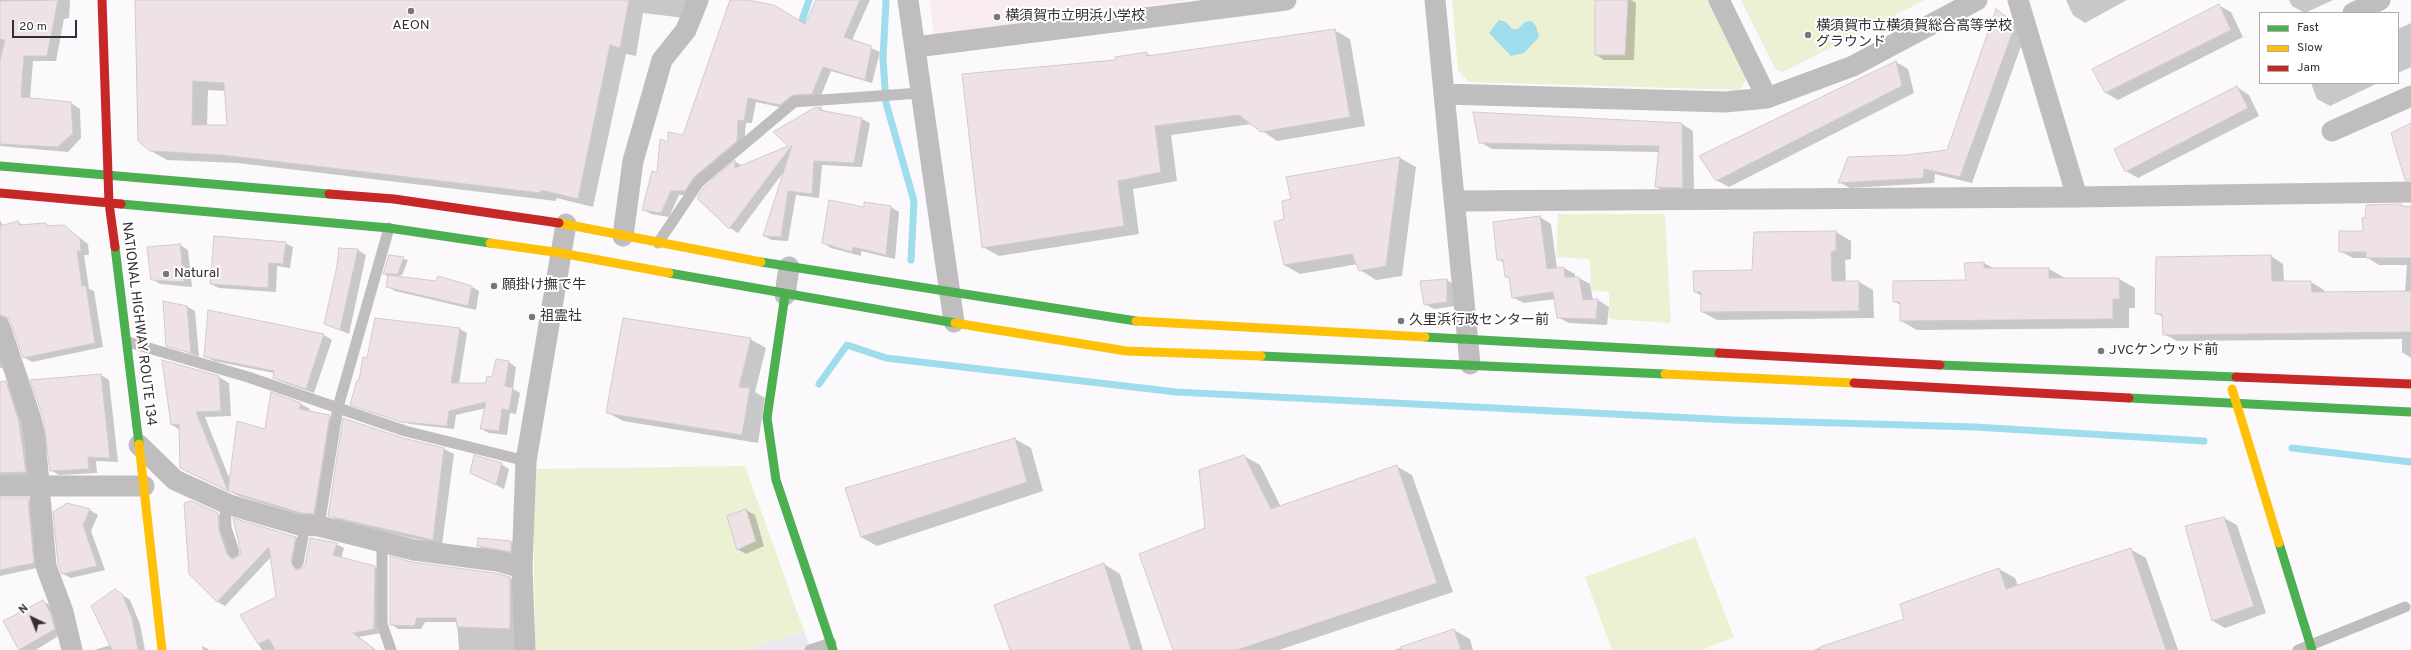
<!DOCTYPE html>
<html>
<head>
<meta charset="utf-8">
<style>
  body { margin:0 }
  #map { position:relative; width:2411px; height:650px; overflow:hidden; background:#fbf9fc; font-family:Overpass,sans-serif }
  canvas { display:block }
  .legend { position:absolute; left:2259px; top:12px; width:140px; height:72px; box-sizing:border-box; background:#fff; border:1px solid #aeabaf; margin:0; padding:5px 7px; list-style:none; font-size:12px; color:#342e37 }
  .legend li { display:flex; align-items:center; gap:8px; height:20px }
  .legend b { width:20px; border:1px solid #aeabaf }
  .north { position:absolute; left:12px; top:598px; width:40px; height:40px; -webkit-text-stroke:3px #fff; paint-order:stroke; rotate:317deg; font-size:11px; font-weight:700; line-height:16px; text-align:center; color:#342e37 }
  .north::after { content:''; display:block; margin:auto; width:14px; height:18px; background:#342e37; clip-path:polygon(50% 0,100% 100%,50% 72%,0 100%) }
  .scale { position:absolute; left:12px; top:20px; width:65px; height:18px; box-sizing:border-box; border:2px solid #342e37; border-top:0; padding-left:5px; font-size:12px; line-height:14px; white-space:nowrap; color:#342e37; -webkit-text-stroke:3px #fff; paint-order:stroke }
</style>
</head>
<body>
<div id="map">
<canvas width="2411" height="650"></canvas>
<ul class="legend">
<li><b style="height:5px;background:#4caf50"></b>Fast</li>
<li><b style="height:5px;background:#ffc107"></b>Slow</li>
<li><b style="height:5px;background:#c62828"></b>Jam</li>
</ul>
<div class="north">N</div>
<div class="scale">20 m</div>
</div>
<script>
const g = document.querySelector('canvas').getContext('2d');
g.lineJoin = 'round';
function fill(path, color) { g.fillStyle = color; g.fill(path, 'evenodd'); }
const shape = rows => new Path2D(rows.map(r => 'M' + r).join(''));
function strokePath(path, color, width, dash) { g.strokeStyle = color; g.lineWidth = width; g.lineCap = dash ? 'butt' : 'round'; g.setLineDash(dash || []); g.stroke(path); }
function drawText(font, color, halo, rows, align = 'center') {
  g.font = font + ' Overpass,"Noto Sans JP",sans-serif'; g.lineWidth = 4; g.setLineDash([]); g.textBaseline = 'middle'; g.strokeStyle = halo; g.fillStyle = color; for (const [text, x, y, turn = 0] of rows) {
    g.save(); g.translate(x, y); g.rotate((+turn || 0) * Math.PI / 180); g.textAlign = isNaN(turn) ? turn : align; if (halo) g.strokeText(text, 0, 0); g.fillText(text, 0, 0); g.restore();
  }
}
fill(shape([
  [804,631,811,650,743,650]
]), '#ece8ef');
fill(shape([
  [930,0,1190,0,934,35]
]), '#f9ecf0');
fill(shape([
  [1452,0,1710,0,1748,77,1740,90,1469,82,1458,70],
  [1741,0,1925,0,1783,72,1776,70],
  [1558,214,1665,214,1671,323,1609,319,1609,292,1591,290,1590,259,1556,257],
  [745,466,804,631,743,650,535,650,533,469],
  [1695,537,1734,637,1702,650,1612,650,1585,577]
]), '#edf1d4');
fill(shape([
  [1499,20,1506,22,1512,29,1518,29,1525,22,1531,21,1536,26,1539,37,1524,53,1511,56,1489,33]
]), '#9fdcec');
fill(shape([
  [0,0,70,0,69,18,64,19,56,61,33,61,30,99,71,103,80,109,81,138,68,152,0,146],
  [136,0,697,0,693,19,643,13,636,56,626,54,593,207,557,198,556,201,238,163,167,160,151,151],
  [208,90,226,91,228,126,207,126],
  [731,0,743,0,806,25,817,0,870,0,852,40,880,52,872,83,831,71,820,98,788,109,756,102,752,123,746,123,744,145,693,195,679,195,669,217,651,214,644,210,669,144,684,136],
  [1596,0,1631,0,1636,3,1634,60,1604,60,1596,55],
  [2066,0,2127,0,2085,23,2073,15],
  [2289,0,2333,0,2305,13,2292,6],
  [2218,5,2231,12,2243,37,2118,100,2106,93],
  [1997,10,2023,29,2025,35,1972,183,1935,174,1934,183,1850,188,1839,182,1906,156,1948,151],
  [2411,23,2411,67,2398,73,2398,29],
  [1334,30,1350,39,1365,126,1277,141,1252,124,1171,135,1177,181,1133,189,1139,234,999,256,983,247,1116,61,1146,53,1152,56],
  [1896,62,1908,69,1914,93,1729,187,1716,180],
  [2311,83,2378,83,2330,106,2317,99],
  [2237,87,2249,95,2259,116,2138,178,2126,171],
  [820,108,827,112,862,119,870,123,862,167,822,165,819,198,796,195,788,241,772,240,764,236,785,170,738,233,730,228,698,198,705,187,736,162,743,166,790,147,814,109],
  [1682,124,1693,131,1694,194,1668,193,1656,187,1660,152,1492,149,1480,142],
  [1400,158,1416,167,1402,276,1376,280,1360,270,1358,264,1300,274,1284,265,1285,219,1293,200,1287,178],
  [2401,205,2411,208,2411,358,2402,352,2402,339,2177,341,2164,334,2163,317,2156,313,2271,256,2283,264,2284,282,2311,282,2324,290,2324,293,2405,292,2407,265,2379,265,2368,258,2353,258,2340,251],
  [891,207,899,212,895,259,861,251,861,256,831,248,823,243,864,208],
  [1540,217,1551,224,1557,268,1564,268,1575,274,1575,278,1579,278,1590,284,1593,300,1598,300,1609,307,1607,325,1569,323,1557,317,1555,299,1524,303,1512,297,1510,279,1506,276,1504,263,1498,259,1495,223],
  [0,220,3,226,18,222,24,226,46,224,51,227,64,226,88,244,89,255,84,255,89,289,94,291,103,347,32,362,24,357,12,322,9,319,0,323],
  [1836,232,1851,241,1851,259,1845,260,1846,282,1859,282,1873,290,1874,318,1717,320,1702,312,1702,296,1695,292,1753,271],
  [285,243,293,247,290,268,277,266,276,292,219,288,211,284],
  [180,245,188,250,192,287,160,284,152,279],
  [340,249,358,250,366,255,349,334,325,324,338,266],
  [389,256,408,260,402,275,394,277,472,287,479,291,476,310,395,291,387,286,389,277,384,274],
  [1984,263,1995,269,2049,269,2065,278,2119,279,2135,288,2135,308,2129,308,2129,328,1917,330,1901,321,1901,306,1894,301,1967,281,1965,264],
  [1447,280,1455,285,1455,306,1434,309,1425,304,1422,282],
  [186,306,195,311,199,357,167,345],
  [209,311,324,335,332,340,314,393,282,382,274,378,274,373,214,361,205,356],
  [376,320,460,329,467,333,459,384,486,384,508,362,516,367,513,389,520,393,516,414,510,413,507,435,489,433,481,429,486,408,456,415,454,429,410,424,351,404,368,360],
  [750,339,766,348,755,392,765,398,758,443,623,421,607,412],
  [0,344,7,367,0,368],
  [101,375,109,380,118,462,96,461,97,473,59,475,51,470,44,416,32,380],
  [219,377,229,383,231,416,205,417,230,480,266,431,301,404,310,409,309,412,329,416,339,421,323,519,311,518,239,496,191,473,180,430,172,425],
  [5,382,13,387,33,476,0,478,0,383],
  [403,439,444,449,454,454,442,545,338,521,329,515],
  [1015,439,1031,448,1043,491,877,546,861,537],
  [1244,456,1260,465,1281,507,1396,466,1412,475,1453,592,1279,650,1174,650],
  [501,464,509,469,504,489,480,477],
  [0,498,27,499,35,504,41,567,0,576],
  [67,504,90,510,98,515,91,531,105,570,71,578,63,574],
  [746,510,755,515,764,546,746,554,737,549,728,517],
  [218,514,226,518,227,535,235,560,242,553,295,537,303,542,298,567,301,571,336,544,344,548,341,559,375,567,382,572,381,633,359,637,376,650,262,650,241,616,278,597,271,557,225,606,218,602,190,573],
  [2224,518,2237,525,2266,613,2225,628,2213,621,2186,527],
  [511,542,519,546,519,556,486,551,478,546],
  [2130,549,2146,558,2178,650,1813,650,1906,619,1999,569,2015,578,2018,586],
  [412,563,510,578,518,583,518,650,459,650,457,622,425,622,421,629,398,629,391,624],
  [1104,564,1120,574,1143,650,1011,650],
  [115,590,130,600,140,624,145,650,94,650,111,645],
  [43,601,51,606,63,633,36,650,21,650,4,621],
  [1454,630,1470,639,1473,650,1394,650],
  [202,646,208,649,209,650,203,650]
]), '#0003');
strokePath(shape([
  [886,0,883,59,886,103,914,201,911,260],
  [799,29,809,0],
  [819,384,847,345,886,358,1176,392,1732,420,1975,427,2204,441],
  [2292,448,2411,462]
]), '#9fdcec', 7);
const building = shape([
  [58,0,47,56,24,56,21,97,71,102,73,133,58,147,0,144,0,60,5,40,0,39,0,1,58,0],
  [135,0,629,0,620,48,610,45,578,199,541,190,541,193,222,155,150,151,138,141,135,0],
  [193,81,224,83,227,125,192,125,193,81],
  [730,0,748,0,774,5,805,24,816,0,860,0,844,37,872,46,865,80,823,67,812,94,793,95,780,105,748,98,744,121,738,120,737,141,694,177,685,191,671,191,661,213,642,210,652,171,657,173,660,139,668,142,668,132,683,135,730,0],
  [1595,0,1628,0,1625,55,1595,55,1595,0],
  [2219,4,2231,30,2105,93,2092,69,2219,4],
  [1996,9,2012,21,2014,28,1960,177,1924,169,1923,178,1838,183,1848,157,1906,155,1947,150,1996,9],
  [1335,29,1350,117,1261,132,1239,115,1155,126,1161,172,1118,181,1124,226,982,248,962,74,1115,60,1115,57,1147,52,1147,56,1335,29],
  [1896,61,1902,86,1716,181,1699,156,1896,61],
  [2237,86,2248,108,2125,172,2114,149,2237,86],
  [821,107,819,110,862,118,854,163,814,161,812,194,788,191,781,237,763,236,792,145,729,229,697,198,704,187,735,160,735,168,788,146,773,132,814,108,821,107],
  [1473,112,1682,123,1683,188,1655,187,1659,146,1479,143,1473,112],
  [2411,123,2411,180,2405,180,2391,133,2411,123],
  [1400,157,1386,266,1359,271,1352,254,1284,265,1274,222,1284,219,1282,201,1291,199,1286,177,1400,157],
  [829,200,864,207,864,202,891,206,886,255,853,247,852,252,822,243,829,200],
  [2401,204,2401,206,2411,207,2411,258,2366,258,2366,252,2339,252,2339,231,2363,231,2362,218,2365,218,2366,205,2401,204],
  [1540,216,1547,269,1564,267,1565,277,1579,277,1583,300,1598,299,1596,319,1557,318,1553,292,1512,298,1509,277,1505,277,1503,260,1497,260,1493,222,1540,216],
  [18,221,19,225,46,223,46,226,64,225,80,239,81,251,77,251,82,286,86,286,95,343,23,358,11,323,8,318,0,315,0,226,18,221],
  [1836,231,1836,251,1831,252,1832,281,1859,281,1859,311,1701,312,1701,292,1694,292,1693,271,1752,270,1754,232,1836,231],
  [214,236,286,242,283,264,269,263,268,288,210,284,214,236],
  [180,244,184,282,151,280,147,247,180,244],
  [339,248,358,249,340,330,324,324,337,266,339,248],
  [389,255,404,257,398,274,383,274,389,255],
  [2271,255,2272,281,2311,281,2312,292,2411,291,2411,332,2163,335,2162,314,2155,314,2156,257,2271,255],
  [1984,262,1984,268,2049,268,2049,278,2119,278,2120,299,2113,299,2113,319,1900,321,1900,302,1893,302,1893,281,1966,280,1964,263,1984,262],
  [388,275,436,281,438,276,472,286,468,306,386,287,388,275],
  [1447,279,1447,302,1424,305,1420,281,1447,279],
  [163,301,187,306,191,353,166,346,163,301],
  [208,310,324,334,306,389,273,378,274,371,204,357,208,310],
  [375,318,460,328,451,383,486,383,487,376,492,377,496,359,509,361,505,386,513,388,509,410,502,409,499,431,480,429,486,402,449,411,447,426,401,422,350,405,357,380,359,380,363,357,367,358,375,318],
  [623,318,751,338,739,387,750,388,742,435,606,413,623,318],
  [162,360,219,376,221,411,196,412,228,491,180,468,179,424,171,425,162,360],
  [101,374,110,458,88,457,89,469,50,471,43,417,30,380,101,374],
  [6,381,19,422,26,472,0,473,0,382,6,381],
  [271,392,301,403,299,409,330,415,314,514,301,513,228,491,237,421,265,429,271,392],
  [343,418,403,438,444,448,433,540,328,516,343,418],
  [1015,438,1027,482,861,537,845,488,1015,438],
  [474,455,502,463,496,485,470,473,474,455],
  [1244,455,1271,509,1397,465,1437,583,1237,650,1173,650,1139,554,1205,528,1199,470,1244,455],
  [0,498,28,498,34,563,0,570,0,498],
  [192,501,218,513,219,530,227,554,232,559,237,558,241,553,233,518,296,537,291,562,296,570,301,569,305,565,310,538,337,543,333,555,375,566,374,629,353,633,375,650,275,650,269,639,258,644,240,615,276,597,269,547,217,602,189,574,184,503,192,501],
  [67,503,90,509,83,525,97,566,62,574,58,563,53,512,67,503],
  [746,509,756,541,737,550,727,516,746,509],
  [2224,517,2254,606,2212,621,2185,526,2224,517],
  [478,538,511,541,511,552,477,546,478,538],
  [2131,548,2166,650,1820,650,1820,647,1904,619,1900,604,1999,568,2006,589,2131,548],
  [390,556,412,562,495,573,510,577,510,629,457,627,456,618,417,618,414,626,390,625,390,556],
  [1104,563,1131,650,1010,650,994,605,1104,563],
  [115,589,122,594,132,618,138,650,112,650,91,606,115,589],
  [43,600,50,612,55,629,19,650,3,621,43,600],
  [1454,629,1461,650,1401,650,1400,647,1454,629]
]);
fill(building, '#eee2e7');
strokePath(building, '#d1cbce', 1);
strokePath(shape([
  [658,243,699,182,794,102,920,93],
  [128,342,248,377,405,431,526,461],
  [225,503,226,528,234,552],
  [319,526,338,407,389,228],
  [382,541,382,624,391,650],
  [298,563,305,525],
  [810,650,831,643],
  [2298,650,2405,607]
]), '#c0bdbe', 11);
strokePath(shape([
  [908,0,954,322],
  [1435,0,1470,364],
  [1719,0,1767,98],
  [2018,0,2077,197],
  [2353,13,2380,0],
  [916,47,1286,0],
  [1444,94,1725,102,1767,98,1853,66,1977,0],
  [2332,131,2411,96],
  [1454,201,2077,197,2411,192],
  [623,236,633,161,662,60,686,30,698,0],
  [785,295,789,267],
  [0,327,31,419,35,438,46,566,63,612,72,650],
  [139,445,175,480,230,505,299,525,319,526,414,550,497,561,522,568],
  [0,486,144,486],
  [525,650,522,568,526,461,566,224]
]), '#c0bdbe', 21);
strokePath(shape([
  [0,166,329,194],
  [121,204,389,228,490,243],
  [115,247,139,444],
  [761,262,1136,321],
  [669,273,955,323],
  [785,295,767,418,776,480,833,650],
  [1425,337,1719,353],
  [1261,356,1665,374],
  [1940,365,2236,377],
  [2129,398,2411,412],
  [2279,543,2312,650]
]), '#4caf50', 9);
strokePath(shape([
  [559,223,761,262],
  [490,243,561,253,669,273],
  [1136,321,1425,337],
  [955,323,1126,351,1261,356],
  [1665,374,1854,383],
  [2232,389,2279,543],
  [139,444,162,650]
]), '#ffc107', 9);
strokePath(shape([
  [102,0,109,203,115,247],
  [0,193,121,204],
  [329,194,394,199,559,223],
  [1719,353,1940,365],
  [2236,377,2411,384],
  [1854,383,2129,398]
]), '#c62828', 9);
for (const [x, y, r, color] of [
  [411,11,4,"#7a757c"],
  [997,17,4,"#7a757c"],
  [1808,35,4,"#7a757c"],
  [166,274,4,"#7a757c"],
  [494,286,4,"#7a757c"],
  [532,317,4,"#7a757c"],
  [1401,321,4,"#7a757c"],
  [2101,351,4,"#7a757c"]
]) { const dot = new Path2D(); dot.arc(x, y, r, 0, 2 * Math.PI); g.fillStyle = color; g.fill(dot); strokePath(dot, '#fff', 1.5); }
drawText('14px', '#342e37', '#fff', [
  ["横須賀市立明浜小学校",1005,17],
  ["AEON",411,26,"center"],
  ["横須賀市立横須賀総合高等学校",1816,27],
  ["グラウンド",1816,43],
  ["Natural",174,274],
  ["願掛け撫で牛",502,286],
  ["祖霊社",540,317],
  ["久里浜行政センター前",1409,321],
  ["JVCケンウッド前",2109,351]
], 'left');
drawText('14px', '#342e37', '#fff', [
  ["NATIONAL HIGHWAY ROUTE 134",138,324,83]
]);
</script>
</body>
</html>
